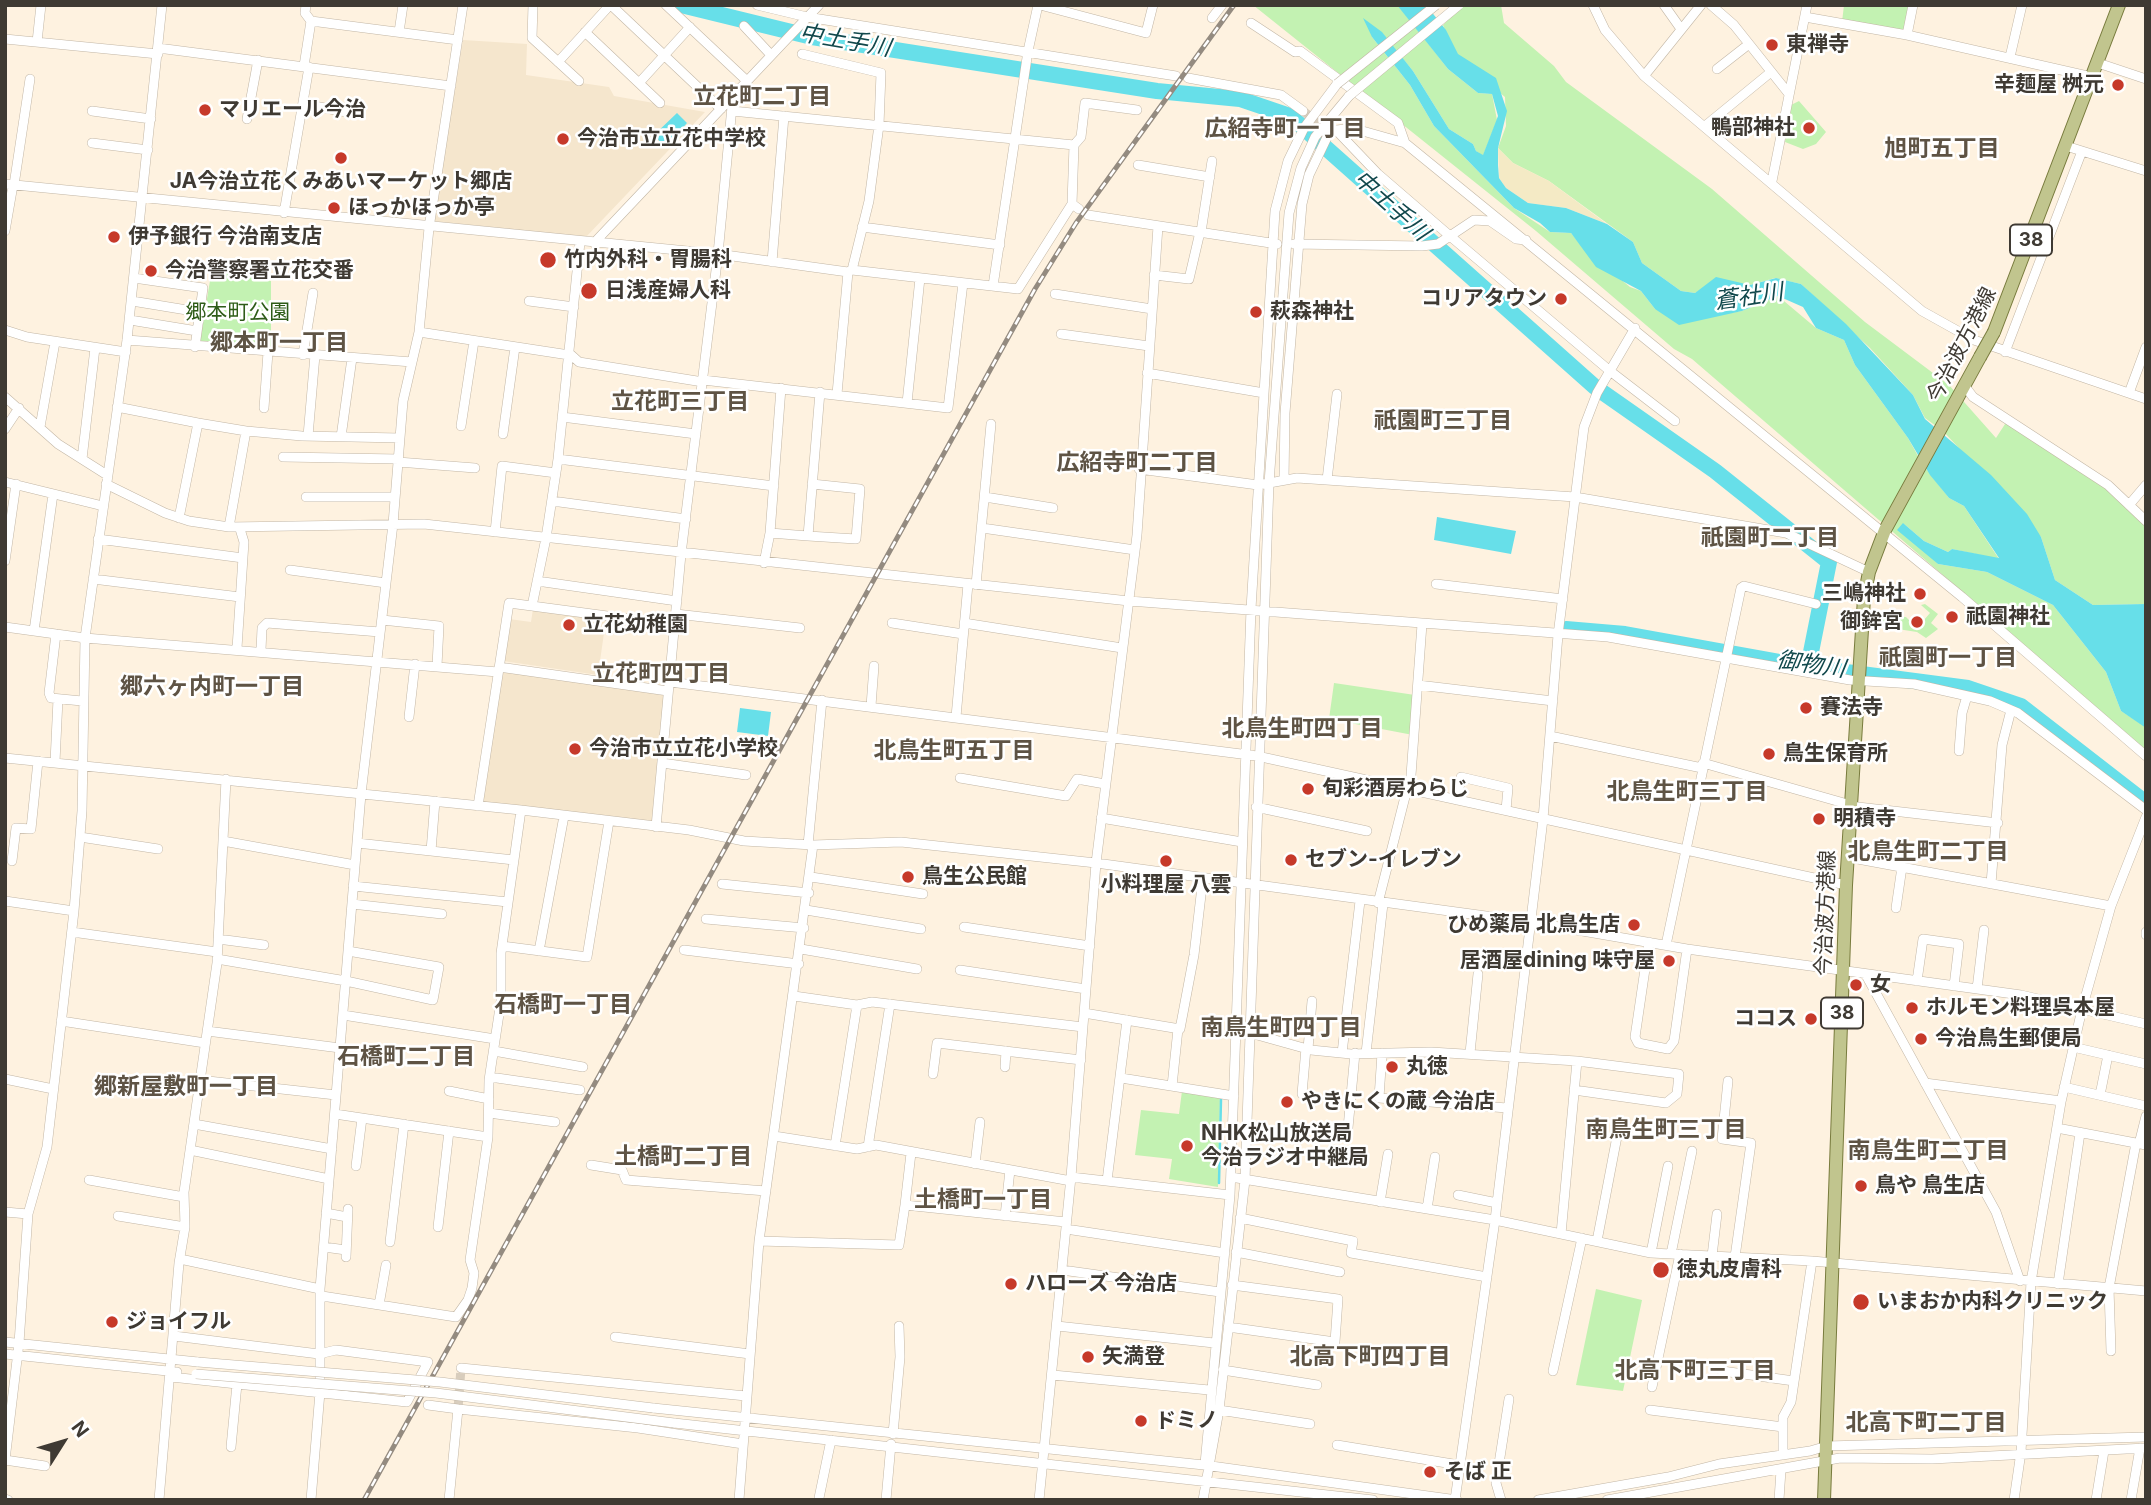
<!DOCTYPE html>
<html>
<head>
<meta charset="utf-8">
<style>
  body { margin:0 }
  #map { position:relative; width:2151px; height:1505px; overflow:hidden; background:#fef2e0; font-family:Inter,sans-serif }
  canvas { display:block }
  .frame { position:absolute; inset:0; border:7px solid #3f3a33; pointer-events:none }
  .north { position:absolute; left:28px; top:1407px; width:70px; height:70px; -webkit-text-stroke:5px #fff; paint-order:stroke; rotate:53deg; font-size:19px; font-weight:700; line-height:28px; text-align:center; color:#3f3a33 }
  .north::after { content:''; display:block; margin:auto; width:24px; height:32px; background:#3f3a33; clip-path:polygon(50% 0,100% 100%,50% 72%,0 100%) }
</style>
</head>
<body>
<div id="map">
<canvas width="2151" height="1505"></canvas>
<div class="frame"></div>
<div class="north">N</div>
</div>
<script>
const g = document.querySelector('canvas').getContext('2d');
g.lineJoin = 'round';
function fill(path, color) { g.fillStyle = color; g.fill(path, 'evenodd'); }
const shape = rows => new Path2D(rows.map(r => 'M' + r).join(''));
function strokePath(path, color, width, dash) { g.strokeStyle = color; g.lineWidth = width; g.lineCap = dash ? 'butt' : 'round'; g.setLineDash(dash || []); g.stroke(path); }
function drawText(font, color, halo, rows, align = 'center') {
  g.font = font + ' Inter,"Noto Sans JP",sans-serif'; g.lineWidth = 5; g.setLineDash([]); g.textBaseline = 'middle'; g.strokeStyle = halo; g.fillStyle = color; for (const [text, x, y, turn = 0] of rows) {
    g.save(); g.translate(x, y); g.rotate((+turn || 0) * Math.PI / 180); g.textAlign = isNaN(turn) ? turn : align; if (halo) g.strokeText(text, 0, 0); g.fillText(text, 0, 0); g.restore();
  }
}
fill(shape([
  [463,40,527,44,526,75,609,87,614,96,705,112,586,237,433,221],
  [533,609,606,619,598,675,503,661,509,619,531,622],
  [502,671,664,695,655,823,481,803]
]), '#f5e6cd');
fill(shape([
  [1253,5,1398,5,1448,69,1478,93,1492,94,1497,120,1483,156,1476,151,1473,144,1449,129,1413,71,1382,33,1374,28,1372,37,1410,85,1434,126,1514,208,1550,232,1571,233,1584,249,1630,287,1641,291,1655,309,1712,316,1742,311,1778,296,1816,328,1844,340,1855,365,1908,438,1923,465,1949,498,1964,506,1999,559,1952,549,1948,552,1924,541,1903,523,1938,564,1987,572,2053,605,2106,672,2121,711,2146,727,2146,750,1692,359,1674,349,1536,231],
  [1463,5,1501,5,1504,23,1554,66,1566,82,1712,189,1865,322,1949,385,1996,438,2007,421,2103,486,2146,527,2146,604,2093,605,2055,580,2041,537,1944,432,1925,418,1913,395,1870,348,1801,284,1775,278,1750,285,1708,286,1695,293,1681,291,1642,263,1633,242,1549,181,1513,163,1498,148,1506,126,1505,97,1455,56,1443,25],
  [1844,5,1910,5,1905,33,1842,22],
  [1799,101,1826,132,1816,144,1803,149,1785,142,1791,105],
  [212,269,271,281,271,352,199,346],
  [1925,604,1938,614,1931,623,1938,629,1926,638,1917,632,1878,626,1879,615,1906,617,1917,628,1930,613,1921,605],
  [1334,683,1415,695,1413,735,1329,719],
  [1182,1091,1220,1097,1218,1187,1169,1179,1172,1159,1135,1155,1141,1110,1179,1114],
  [1596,1289,1642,1300,1623,1391,1576,1385]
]), '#c3f2b2');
fill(shape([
  [1498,148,1513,163,1549,181,1607,224,1566,208,1528,203,1506,188,1499,178]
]), '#f4eac5');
fill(shape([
  [1397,5,1426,5,1446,30,1458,54,1496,78,1507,111,1498,148,1498,165,1499,178,1506,188,1528,203,1566,208,1607,224,1633,242,1642,263,1681,291,1695,293,1716,277,1750,285,1776,278,1801,284,1846,324,1913,395,1925,419,1991,475,2027,514,2041,537,2055,580,2093,605,2146,604,2146,728,2121,711,2106,672,2053,605,1987,572,1938,564,1897,530,1903,523,1924,541,1948,552,1952,549,1999,558,1964,506,1949,498,1930,475,1908,438,1855,365,1844,340,1816,328,1803,307,1778,296,1742,311,1679,325,1655,309,1641,291,1596,267,1571,233,1550,232,1540,223,1514,208,1434,126,1410,85,1372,37,1363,18,1382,32,1413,71,1449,129,1473,144,1476,151,1483,155,1498,116,1492,94,1478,93,1448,69],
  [677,113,687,123,665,147,654,135],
  [1437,517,1516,531,1511,554,1434,540],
  [740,708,771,712,768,736,737,732]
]), '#67dfe9');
strokePath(shape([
  [1219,1183,1221,1099]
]), '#67dfe9', 2.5);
strokePath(shape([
  [681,5,812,37,1157,91,1240,99,1290,116,1595,387,1715,471,1829,562,1808,667],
  [1566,629,1625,634,1808,667,1968,688,2021,706,2146,803]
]), '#67dfe9', 16);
strokePath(shape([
  [1303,111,1328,130],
  [458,1409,461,1368]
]), '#d8cdbd', 9, [9, 4.5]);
const minor = shape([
  [533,5,532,38,579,81],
  [611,5,721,109],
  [666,5,747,81],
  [757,5,807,17,1176,76],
  [1040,5,1146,33,1153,5],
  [1593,5,1605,30,1644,76,1922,311,1974,340,2146,399],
  [1664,5,1681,29],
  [1711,5,1734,25,1789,94],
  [1805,17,1907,35,2092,77],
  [1212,18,1222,5],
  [311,21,458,40],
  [1251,23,1295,52,1300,51,1398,123,1405,143],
  [744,26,771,55],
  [399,32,403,5],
  [585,32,660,103],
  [1907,35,1913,5],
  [5,39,158,54],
  [37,42,41,5],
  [158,48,451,86],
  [802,54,881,73,879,125,869,201,852,270],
  [2010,57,2022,5],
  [558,62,610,5],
  [2098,63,2146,79],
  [304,66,311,21,305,13,306,5],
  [1717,69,1749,44],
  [1644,76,1701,5],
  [1188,78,1281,95,1303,111],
  [639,83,690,27],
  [303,104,352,113],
  [92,111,151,119],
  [732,111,1074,145,1072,204],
  [247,119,258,60],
  [1705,126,1771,72],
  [1336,130,1378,174,1450,236,1610,371,1675,421],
  [92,143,148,150],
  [1074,145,1081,137,1085,103,1137,110],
  [2066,146,2146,171],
  [1138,165,1210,177],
  [1772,181,1807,5],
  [5,184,718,254,848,272,852,270,1018,289,1072,204,1079,209],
  [14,185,30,79],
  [284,213,309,67],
  [1088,215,1277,244],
  [862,227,1000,245],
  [5,231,13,185],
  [1201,232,1212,161],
  [594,243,819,5],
  [1294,244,1422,246,1438,244,1474,220,1490,221,1516,239,1526,240],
  [772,262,784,116],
  [1154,275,1189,279,1200,232],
  [134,278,203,288,195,347],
  [993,286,1028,51,1038,5],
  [1055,294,1152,309],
  [132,301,199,312],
  [529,301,574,307],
  [130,320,197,331],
  [5,330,27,337,126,352],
  [419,332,569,355],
  [1061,334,1149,346],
  [127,340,412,362],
  [2005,352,2082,151],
  [569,353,579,362,703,382],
  [303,355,313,293],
  [1147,373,1264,393],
  [703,380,948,408,963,283],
  [1964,385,1973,397,2108,485,2146,521],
  [781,388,770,533,808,536,820,392],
  [2129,393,2146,347],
  [837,394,848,272],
  [5,397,58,444,107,475],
  [907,403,920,278],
  [117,407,198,423,179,518],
  [264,408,268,352],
  [562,417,696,434],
  [198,423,246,431,229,527],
  [461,426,474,341],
  [40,427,55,342],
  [5,429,19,408],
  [246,431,302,436,400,438],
  [503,434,515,347],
  [308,436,315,355],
  [341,437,352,358],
  [283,457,399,459],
  [82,459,95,348],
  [558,459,774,486],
  [398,462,475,468],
  [1139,469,1258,485,1297,478,1575,497,1786,533,1869,572],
  [1284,480,1285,413,1302,204,1309,175,1330,131,1352,128,1405,143,1962,597,2146,756],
  [1327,480,1337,394],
  [5,482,103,506],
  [106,484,165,513,189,521,229,527,424,524,1129,601,1608,637,1850,680,1914,684,1990,701,2018,713,2146,810],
  [306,497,395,497],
  [985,497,1053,508],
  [552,501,686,519],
  [2129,505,2146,485],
  [982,528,1135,550],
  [495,532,502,466,556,473],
  [808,536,856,539,860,489,812,484],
  [98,539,243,558],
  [5,561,16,484],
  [764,563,770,533],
  [290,570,386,583],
  [93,579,240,597],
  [537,581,677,601],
  [1436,584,1563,599],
  [976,585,991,424],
  [532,606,675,625],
  [676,614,800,628],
  [382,620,439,626,437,666],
  [892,623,963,634],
  [964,623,1122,648],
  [5,627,85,638,498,672],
  [34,631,53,494],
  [56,634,49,693,51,698,82,701],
  [237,648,244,542,240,529],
  [261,650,262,628,267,623,380,632],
  [499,667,668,691],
  [670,682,1257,756,1846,885],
  [1418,685,1553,701],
  [871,706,874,666],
  [409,717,415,664],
  [956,717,968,584],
  [1550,736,1702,768],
  [1959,751,1962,713,1967,696],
  [5,758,521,810,689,830,744,841,813,845,901,842,1096,863,1530,922,1687,949,2021,995,2146,1024],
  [55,762,58,699],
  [662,763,746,775],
  [1703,763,1858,807,1998,823],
  [960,778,1066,796,1077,779,1105,784],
  [1410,789,1422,624],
  [1457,800,1461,777,1508,788,1506,810],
  [478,806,509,603,532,606,546,538,558,459,580,242],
  [1256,807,1367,831],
  [1101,818,1242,842],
  [656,827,681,554,718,254,733,96],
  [80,837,158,849],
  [223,841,355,865],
  [357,843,514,860],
  [808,845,822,700],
  [431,851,435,801],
  [1847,857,2111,906],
  [12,861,16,828,31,829,38,761],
  [811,877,923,894],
  [722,884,809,893],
  [1991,884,2002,745,2011,710],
  [353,886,508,902],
  [5,901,74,911],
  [1378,903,1407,789],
  [352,904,442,914],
  [1896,908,1902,867],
  [806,910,921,929],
  [706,919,804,928],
  [964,927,1090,946],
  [72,932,217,952],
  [2146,932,2146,935],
  [218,939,264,945],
  [1649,942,1635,1037,1638,1043,1668,1049,1674,1041,1687,949],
  [1666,945,1741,588,1744,586,1816,604],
  [502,946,587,957,609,821],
  [801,949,917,969],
  [684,950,799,964],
  [539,951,564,816],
  [217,959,346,981,433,1000,439,967,348,951],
  [960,970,1086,989],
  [1866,975,1996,1212,2020,1281],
  [1917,981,1923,939,1959,944,1954,986],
  [1977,989,1984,930],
  [794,996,857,1005,872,1002,1083,1027],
  [1084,1013,1180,1029,1194,955,1203,878],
  [343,1015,495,1039],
  [61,1021,205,1043],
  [207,1031,340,1048],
  [1236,1033,1250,1033,1311,1050,1351,1054,1431,1052,1577,1061,1561,1234],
  [2073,1047,2146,1064],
  [1308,1049,1312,1001],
  [494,1051,583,1067],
  [1342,1053,1360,901],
  [1366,1053,1383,904],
  [1382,1053,1379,1098,1507,1108],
  [1470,1053,1478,974],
  [1005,1067,1006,1051],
  [933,1074,937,1043,1081,1060],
  [490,1077,580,1090],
  [1121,1078,1234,1096],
  [5,1079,53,1089],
  [208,1081,336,1095],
  [1728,1081,1722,1139,1751,1143,1735,1257],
  [1925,1083,2061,1101],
  [1172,1086,1178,1029],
  [2064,1087,2146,1106],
  [1574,1090,1666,1103,1677,1094,1679,1074,1577,1061],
  [449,1091,489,1099],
  [1302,1094,1306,1048],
  [2100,1095,2108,1055],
  [489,1113,555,1122],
  [335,1114,488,1137],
  [194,1124,332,1149],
  [1348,1128,1355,1053],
  [2057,1128,2146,1145],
  [774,1136,857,1149,876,1145,1071,1181],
  [2139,1144,2146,1116],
  [835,1146,857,1005],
  [868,1147,890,1004],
  [190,1150,329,1179],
  [975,1164,980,1122],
  [591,1165,622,1170,626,1180,766,1191],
  [356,1166,362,1118],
  [1071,1177,1230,1195],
  [1231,1177,1495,1220,1651,1253,1812,1261,2146,1291],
  [89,1180,184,1197],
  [1107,1181,1127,1020],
  [1458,1195,1497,1203],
  [1380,1202,1388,1154],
  [905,1205,911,1153],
  [1427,1209,1435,1157],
  [5,1212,28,1214],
  [326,1213,347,1217],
  [118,1216,185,1227],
  [1005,1216,1010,1170],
  [1240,1218,1353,1241,1351,1253,1487,1277],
  [438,1227,449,1131],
  [1066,1229,1225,1253],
  [759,1241,899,1245,905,1205,1066,1222],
  [1597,1241,1619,1126],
  [390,1242,404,1124],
  [324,1247,346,1250],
  [1236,1252,1340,1272],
  [1651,1253,1668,1166],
  [1671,1254,1692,1151],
  [1712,1256,1717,1214],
  [346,1257,348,1209],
  [180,1259,320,1289],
  [1062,1270,1220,1292],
  [2058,1284,2080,1133],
  [322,1296,456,1317,468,1300,472,1288,474,1273,470,1260,488,1137,489,1080,501,1001,501,953,521,810],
  [379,1305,386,1265],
  [1057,1326,1214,1343],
  [1228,1327,1335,1342,1338,1299,1232,1285],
  [615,1337,750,1354],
  [5,1342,198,1362],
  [2111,1351,2109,1288,2136,1143],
  [5,1354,177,1372],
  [461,1368,746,1396],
  [1223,1370,1317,1385],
  [1553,1371,1582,1238],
  [1722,1371,1794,1381],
  [1053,1375,1209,1390],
  [171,1377,407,1402,428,1362,336,1350,319,1354,174,1336],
  [1652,1387,1680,1254],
  [428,1405,458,1409,449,1500],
  [653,1408,1204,1465,1457,1500],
  [458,1409,638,1428,743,1444],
  [1219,1410,1310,1424],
  [1650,1410,1783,1427],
  [674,1423,1373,1500],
  [893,1434,900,1357,899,1326],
  [1337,1445,1459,1465],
  [231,1447,237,1384],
  [1783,1455,1783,1417,1791,1402,1812,1261],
  [1205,1464,1230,1195,1251,609,1275,211,1288,161,1304,128,1337,84],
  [45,1466,5,1460,19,1343,28,1214,47,1147,74,911,82,811,85,638,127,340,162,5],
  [819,1498,831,1440],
  [5,1499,8,1500],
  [159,1500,179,1263,185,1227,184,1192,217,963,226,779],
  [311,1500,320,1392,320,1289,361,794,393,524,403,401,419,332,429,228,463,5],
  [739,1500,759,1241,813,845],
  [886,1500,891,1444],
  [1039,1500,1071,1177,1096,863,1137,535,1158,226],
  [1203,1500,1219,1410,1245,1180,1269,483,1289,213,1301,168,1315,137,1349,96],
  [1455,1500,1495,1220,1543,819,1558,635,1584,427,1597,393,1635,328],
  [1501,1500,1496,1483,1509,1399],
  [1538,1500,1668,1477,1719,1464,1810,1451,1827,1446,2146,1437],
  [1607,1500,1840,1458,1932,1459,2146,1448],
  [1779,1500,1781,1470],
  [2014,1500,2021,1452,2031,1282,2061,1102,2082,1009,2111,906,2146,817],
  [2096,1500,2104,1451],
  [2131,1500,2140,1448]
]);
const major = shape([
  [1994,332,2119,5],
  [1824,1500,1846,885,1864,598,1869,572,1885,530,1980,357]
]);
strokePath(minor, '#c2b6a5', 10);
strokePath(major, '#787b3d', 14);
strokePath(minor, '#fff', 9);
strokePath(major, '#c1c58e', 12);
const rail = shape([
  [364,1500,1035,289,1076,223,1234,5]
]);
strokePath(rail, '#948b80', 5);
strokePath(rail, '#fff', 2.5, [8]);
const minorBridge = shape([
  [1337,84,1436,5],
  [1349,96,1459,5],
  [198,1362,440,1382,653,1408],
  [196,1374,436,1393,674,1423]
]);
const majorBridge = shape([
  [1980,357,1994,332]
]);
strokePath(minorBridge, '#c2b6a5', 10, []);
strokePath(majorBridge, '#787b3d', 14, []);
strokePath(minorBridge, '#fff', 9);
strokePath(majorBridge, '#c1c58e', 12);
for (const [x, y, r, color] of [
  [1772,45,7,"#c6392a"],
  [2118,85,7,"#c6392a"],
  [205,110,7,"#c6392a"],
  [1809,128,7,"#c6392a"],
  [563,139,7,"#c6392a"],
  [341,158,7,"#c6392a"],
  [334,208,7,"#c6392a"],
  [114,237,7,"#c6392a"],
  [548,260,9,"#c6392a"],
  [151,271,7,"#c6392a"],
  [589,291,9,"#c6392a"],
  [1561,299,7,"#c6392a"],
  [1256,312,7,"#c6392a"],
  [1920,594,7,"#c6392a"],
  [1952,617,7,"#c6392a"],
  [1917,622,7,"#c6392a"],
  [569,625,7,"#c6392a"],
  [1806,708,7,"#c6392a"],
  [575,749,7,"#c6392a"],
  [1769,754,7,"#c6392a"],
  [1308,789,7,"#c6392a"],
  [1819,819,7,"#c6392a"],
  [1291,860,7,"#c6392a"],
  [1166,861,7,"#c6392a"],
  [908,877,7,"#c6392a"],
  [1634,925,7,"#c6392a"],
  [1669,961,7,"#c6392a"],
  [1856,985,7,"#c6392a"],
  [1912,1008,7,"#c6392a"],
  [1811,1019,7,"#c6392a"],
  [1921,1039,7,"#c6392a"],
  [1392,1067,7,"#c6392a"],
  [1287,1102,7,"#c6392a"],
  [1187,1146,7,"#c6392a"],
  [1861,1186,7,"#c6392a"],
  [1661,1270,9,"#c6392a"],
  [1011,1284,7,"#c6392a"],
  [1861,1302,9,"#c6392a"],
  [112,1322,7,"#c6392a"],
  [1088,1357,7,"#c6392a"],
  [1141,1421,7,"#c6392a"],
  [1430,1472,7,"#c6392a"]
]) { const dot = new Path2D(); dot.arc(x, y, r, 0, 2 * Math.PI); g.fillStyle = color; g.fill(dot); strokePath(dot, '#fff', 2.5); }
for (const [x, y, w] of [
  [2031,240,42],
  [1842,1013,42]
]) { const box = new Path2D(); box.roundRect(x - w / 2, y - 15.5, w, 31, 5); g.fillStyle = '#fff'; g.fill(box); strokePath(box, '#3f3a33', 2); }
drawText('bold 19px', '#3f3a33', null, [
  ["38",2031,240],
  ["38",1842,1013]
]);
drawText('bold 21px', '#3f3a33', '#fff', [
  ["東禅寺",1786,45],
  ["辛麺屋 桝元",2104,85,"right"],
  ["マリエール今治",219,110],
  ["鴨部神社",1795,128,"right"],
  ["今治市立立花中学校",577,139],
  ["JA今治立花くみあいマーケット郷店",341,182,"center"],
  ["ほっかほっか亭",348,208],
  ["伊予銀行 今治南支店",128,237],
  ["竹内外科・胃腸科",564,260],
  ["今治警察署立花交番",165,271],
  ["日浅産婦人科",605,291],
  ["コリアタウン",1547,299,"right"],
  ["萩森神社",1270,312],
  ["三嶋神社",1906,594,"right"],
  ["祇園神社",1966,617],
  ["御鉾宮",1903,622,"right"],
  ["立花幼稚園",583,625],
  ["賽法寺",1820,708],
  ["今治市立立花小学校",589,749],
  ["鳥生保育所",1783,754],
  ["旬彩酒房わらじ",1322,789],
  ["明積寺",1833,819],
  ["セブン-イレブン",1305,860],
  ["鳥生公民館",922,877],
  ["小料理屋 八雲",1166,885,"center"],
  ["ひめ薬局 北鳥生店",1620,925,"right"],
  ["居酒屋dining 味守屋",1655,961,"right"],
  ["女",1870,985],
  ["ホルモン料理呉本屋",1926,1008],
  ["ココス",1797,1019,"right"],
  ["今治鳥生郵便局",1935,1039],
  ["丸徳",1406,1067],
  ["やきにくの蔵 今治店",1301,1102],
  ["NHK松山放送局",1201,1134],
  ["今治ラジオ中継局",1201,1158],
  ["鳥や 鳥生店",1875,1186],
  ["徳丸皮膚科",1677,1270],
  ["ハローズ 今治店",1025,1284],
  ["いまおか内科クリニック",1877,1302],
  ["ジョイフル",126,1322],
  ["矢満登",1102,1357],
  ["ドミノ",1155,1421],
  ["そば 正",1444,1472]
], 'left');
drawText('21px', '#2e5c18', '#fff', [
  ["郷本町公園",238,313]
]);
drawText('21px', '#3f3a33', '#fff', [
  ["今治波方港線",1962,345,-63],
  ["今治波方港線",1826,913,-88]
]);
drawText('italic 23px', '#11484c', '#fff', [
  ["中土手川",845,41,10],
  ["中土手川",1391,206,42],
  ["蒼社川",1749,297,-8],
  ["御物川",1811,665,8]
]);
drawText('bold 23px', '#5e5344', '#fff', [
  ["立花町二丁目",762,97],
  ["広紹寺町一丁目",1285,129],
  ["旭町五丁目",1942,149],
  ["郷本町一丁目",279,343],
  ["立花町三丁目",680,402],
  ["祇園町三丁目",1443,421],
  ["広紹寺町二丁目",1137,463],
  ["祇園町二丁目",1770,538],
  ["祇園町一丁目",1948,658],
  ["立花町四丁目",661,674],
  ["郷六ヶ内町一丁目",212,687],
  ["北鳥生町四丁目",1302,729],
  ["北鳥生町五丁目",954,751],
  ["北鳥生町三丁目",1687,792],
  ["北鳥生町二丁目",1928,852],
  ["石橋町一丁目",563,1005],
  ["南鳥生町四丁目",1281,1028],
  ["石橋町二丁目",406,1057],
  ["郷新屋敷町一丁目",186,1087],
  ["南鳥生町三丁目",1666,1130],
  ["南鳥生町二丁目",1928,1151],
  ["土橋町二丁目",683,1157],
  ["土橋町一丁目",983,1200],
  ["北高下町四丁目",1370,1357],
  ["北高下町三丁目",1695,1371],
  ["北高下町二丁目",1926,1423]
]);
</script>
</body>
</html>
